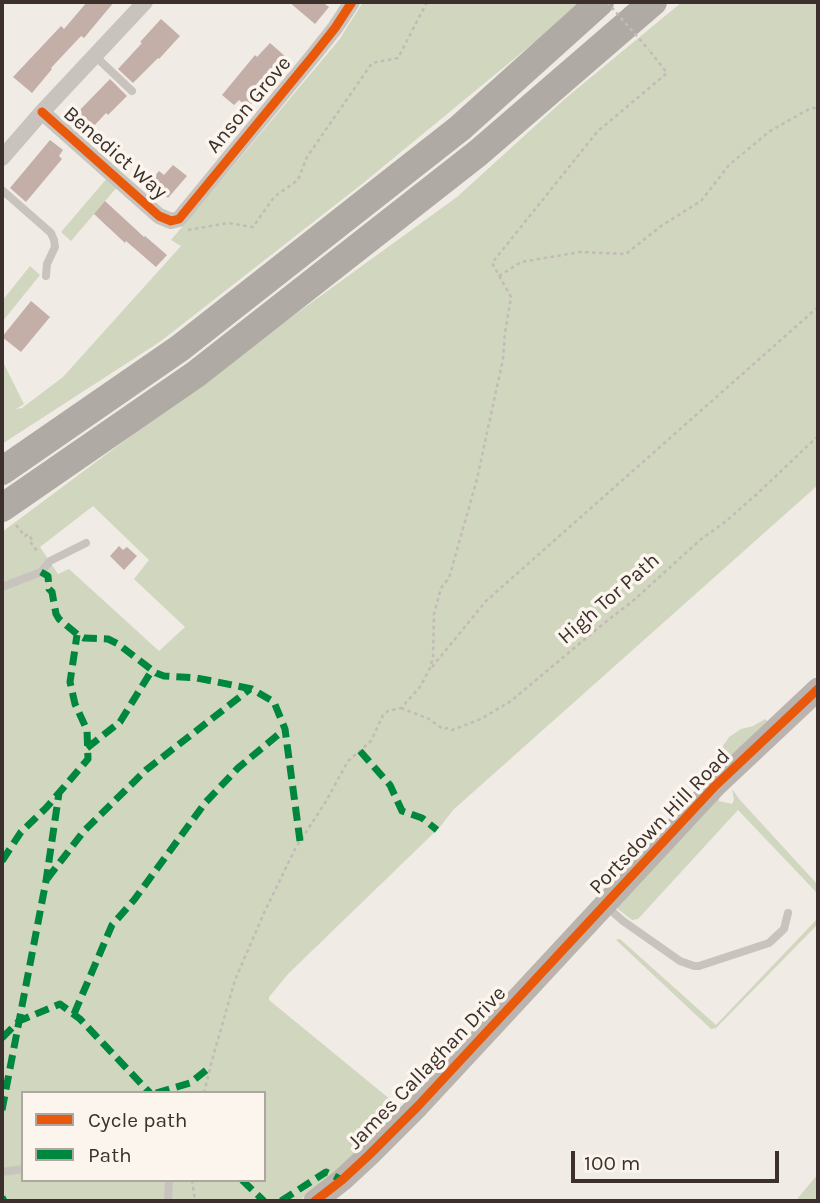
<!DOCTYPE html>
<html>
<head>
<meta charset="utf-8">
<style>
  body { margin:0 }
  #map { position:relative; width:820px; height:1203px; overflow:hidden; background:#f0ebe5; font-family:Karla,sans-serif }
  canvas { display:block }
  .frame { position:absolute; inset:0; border:4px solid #3b302b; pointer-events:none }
  .legend { position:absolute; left:21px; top:1091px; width:245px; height:91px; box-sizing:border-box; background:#fbf5ee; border:2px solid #aea6a0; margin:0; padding:9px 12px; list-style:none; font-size:21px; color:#3b302b }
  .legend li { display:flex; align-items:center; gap:14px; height:35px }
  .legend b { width:35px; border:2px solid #aea6a0 }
  .scale { position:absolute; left:571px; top:1151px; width:208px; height:32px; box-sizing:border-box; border:4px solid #3b302b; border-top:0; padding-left:9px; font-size:21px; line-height:24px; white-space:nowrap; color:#3b302b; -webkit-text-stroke:5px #fbf5ee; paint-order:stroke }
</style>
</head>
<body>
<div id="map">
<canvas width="820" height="1203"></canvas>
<div class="frame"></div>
<ul class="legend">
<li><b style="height:9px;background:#e8590c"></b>Cycle path</li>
<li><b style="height:9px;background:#00873e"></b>Path</li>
</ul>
<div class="scale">100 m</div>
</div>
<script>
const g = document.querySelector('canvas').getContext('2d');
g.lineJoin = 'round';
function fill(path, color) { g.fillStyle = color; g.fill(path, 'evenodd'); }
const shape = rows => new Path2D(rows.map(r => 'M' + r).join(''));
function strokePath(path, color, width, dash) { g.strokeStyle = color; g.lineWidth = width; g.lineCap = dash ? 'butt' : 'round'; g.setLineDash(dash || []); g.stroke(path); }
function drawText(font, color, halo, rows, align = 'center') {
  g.font = font + ' Karla,sans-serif'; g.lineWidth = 7; g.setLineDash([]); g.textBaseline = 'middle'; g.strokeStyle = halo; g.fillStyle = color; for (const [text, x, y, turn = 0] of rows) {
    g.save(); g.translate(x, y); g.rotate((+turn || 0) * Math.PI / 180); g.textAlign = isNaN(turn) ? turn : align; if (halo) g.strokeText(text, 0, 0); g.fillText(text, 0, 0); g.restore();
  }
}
fill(shape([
  [363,2,580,2,537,40,362,184,161,341,2,444,2,360,24,404,16,409,22,408,63,377,181,246,171,240,339,40],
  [682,2,818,2,818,485,453,810,440,827,288,974,269,997,269,1000,402,1109,356,1154,299,1201,2,1201,2,532,253,345,457,197,567,97],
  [93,506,149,560,134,579,185,627,159,651,69,569,58,574,40,547],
  [23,1093,264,1093,264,1180,23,1180],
  [108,177,118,186,71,241,61,232],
  [30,266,40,275,2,322,2,301],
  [765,719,768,722,714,777,709,773,716,763,721,749,729,737,741,729,753,726],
  [732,789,740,800,818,885,818,894,738,810,638,919,632,920,618,909,615,904,719,795,719,801,732,804,734,800],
  [818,918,818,924,716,1028,711,1029,616,940,620,939,716,1025],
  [818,1174,818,1201,796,1201,798,1198]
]), '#d1d6bf');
fill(shape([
  [87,2,114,2,84,38,81,36,51,68,52,69,32,93,13,77,61,26,64,29],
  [289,2,322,2,329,7,315,24],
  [161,19,180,36,159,59,158,58,133,83,118,69,142,43,140,42],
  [270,43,286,57,259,88,263,91,248,108,239,100,234,105,222,95,255,55,257,57],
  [110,79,127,96,108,115,106,113,93,127,91,125,86,130,73,117],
  [50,140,63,150,59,156,62,159,26,202,10,188],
  [173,165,187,176,168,198,150,182,159,171,164,175],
  [105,201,144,237,145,236,167,255,156,267,126,241,125,243,94,214],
  [31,301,50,317,21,352,2,337],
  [119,546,123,550,127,547,137,556,124,570,110,556]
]), '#c3afa7');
strokePath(shape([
  [188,230,228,223,253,227,274,197,298,180,307,157,372,63,398,58,427,2],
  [499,276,521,262,580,252,626,254,661,226,701,201,729,165,770,131,811,108,818,108],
  [16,525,25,536,28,534,33,541,31,543,37,551,39,549],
  [432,667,486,601,818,307],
  [401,708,429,719,443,729,448,728,452,730,481,719,511,701,603,624,634,600,700,540,725,522,758,493,818,436],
  [204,1093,212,1060,235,980,264,913,295,849,325,803,348,761,371,741,383,715,388,711,401,708,420,687,430,668,433,657,434,614,441,588,449,578,477,479,503,359,505,333,511,297,492,263,597,132,667,73,649,50],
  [192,1180,195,1201]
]), '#c2bbb6', 2.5, [3.5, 3.5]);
strokePath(shape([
  [95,56,132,91],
  [2,190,51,233,54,240,55,247,47,264,46,276],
  [2,587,41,572,50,561,86,543],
  [607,907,623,921,680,961,694,966,699,966,769,943,784,929,788,913],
  [2,1172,23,1169],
  [168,1201,169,1180]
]), '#c9c3be', 8);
strokePath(shape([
  [42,112,159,216,171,221,179,219,312,57,335,28,352,2],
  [2,158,42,112,145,2]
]), '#c9c3be', 16);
strokePath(shape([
  [315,1201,342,1180,369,1155,418,1106,715,786,818,689]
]), '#bab3ae', 23);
strokePath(shape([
  [2,471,180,348,460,128,600,2],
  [2,508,196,374,478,153,653,2]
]), '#afaaa4', 28);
strokePath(shape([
  [607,2,649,50]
]), '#c2bbb6', 2.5, [3.5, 3.5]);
strokePath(shape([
  [41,572,48,576,49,589,52,592,56,614,59,619,78,635,84,638,108,639,118,644,156,673,164,676,197,678,252,689,274,702,285,729,300,841],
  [87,748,120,722,152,670],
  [360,751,390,785,402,811,422,818,437,830],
  [2,861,21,832,46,808,88,759,87,730,75,704,70,682,77,635],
  [47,879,84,831,146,770,250,689],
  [74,1014,112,925,134,900,205,803,238,768,285,729],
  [2,1038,19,1021,60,1004,80,1019,150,1093],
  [156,1093,190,1083,210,1067],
  [2,1110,46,881,59,793],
  [242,1180,264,1201],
  [2,1197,4,1201],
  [281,1201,326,1172,342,1180]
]), '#00873e', 7, [14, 7]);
strokePath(shape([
  [42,112,159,216,171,221,179,219,312,57,335,28,352,2],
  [315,1201,342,1180,369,1155,418,1106,715,786,818,689]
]), '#e8590c', 9);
drawText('21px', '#3b302b', '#fbf5ee', [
  ["Anson Grove",249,105,-50],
  ["Benedict Way",115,153,41],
  ["High Tor Path",609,599,-41],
  ["Portsdown Hill Road",660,822,-46],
  ["James Callaghan Drive",427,1068,-46]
]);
</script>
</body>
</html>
